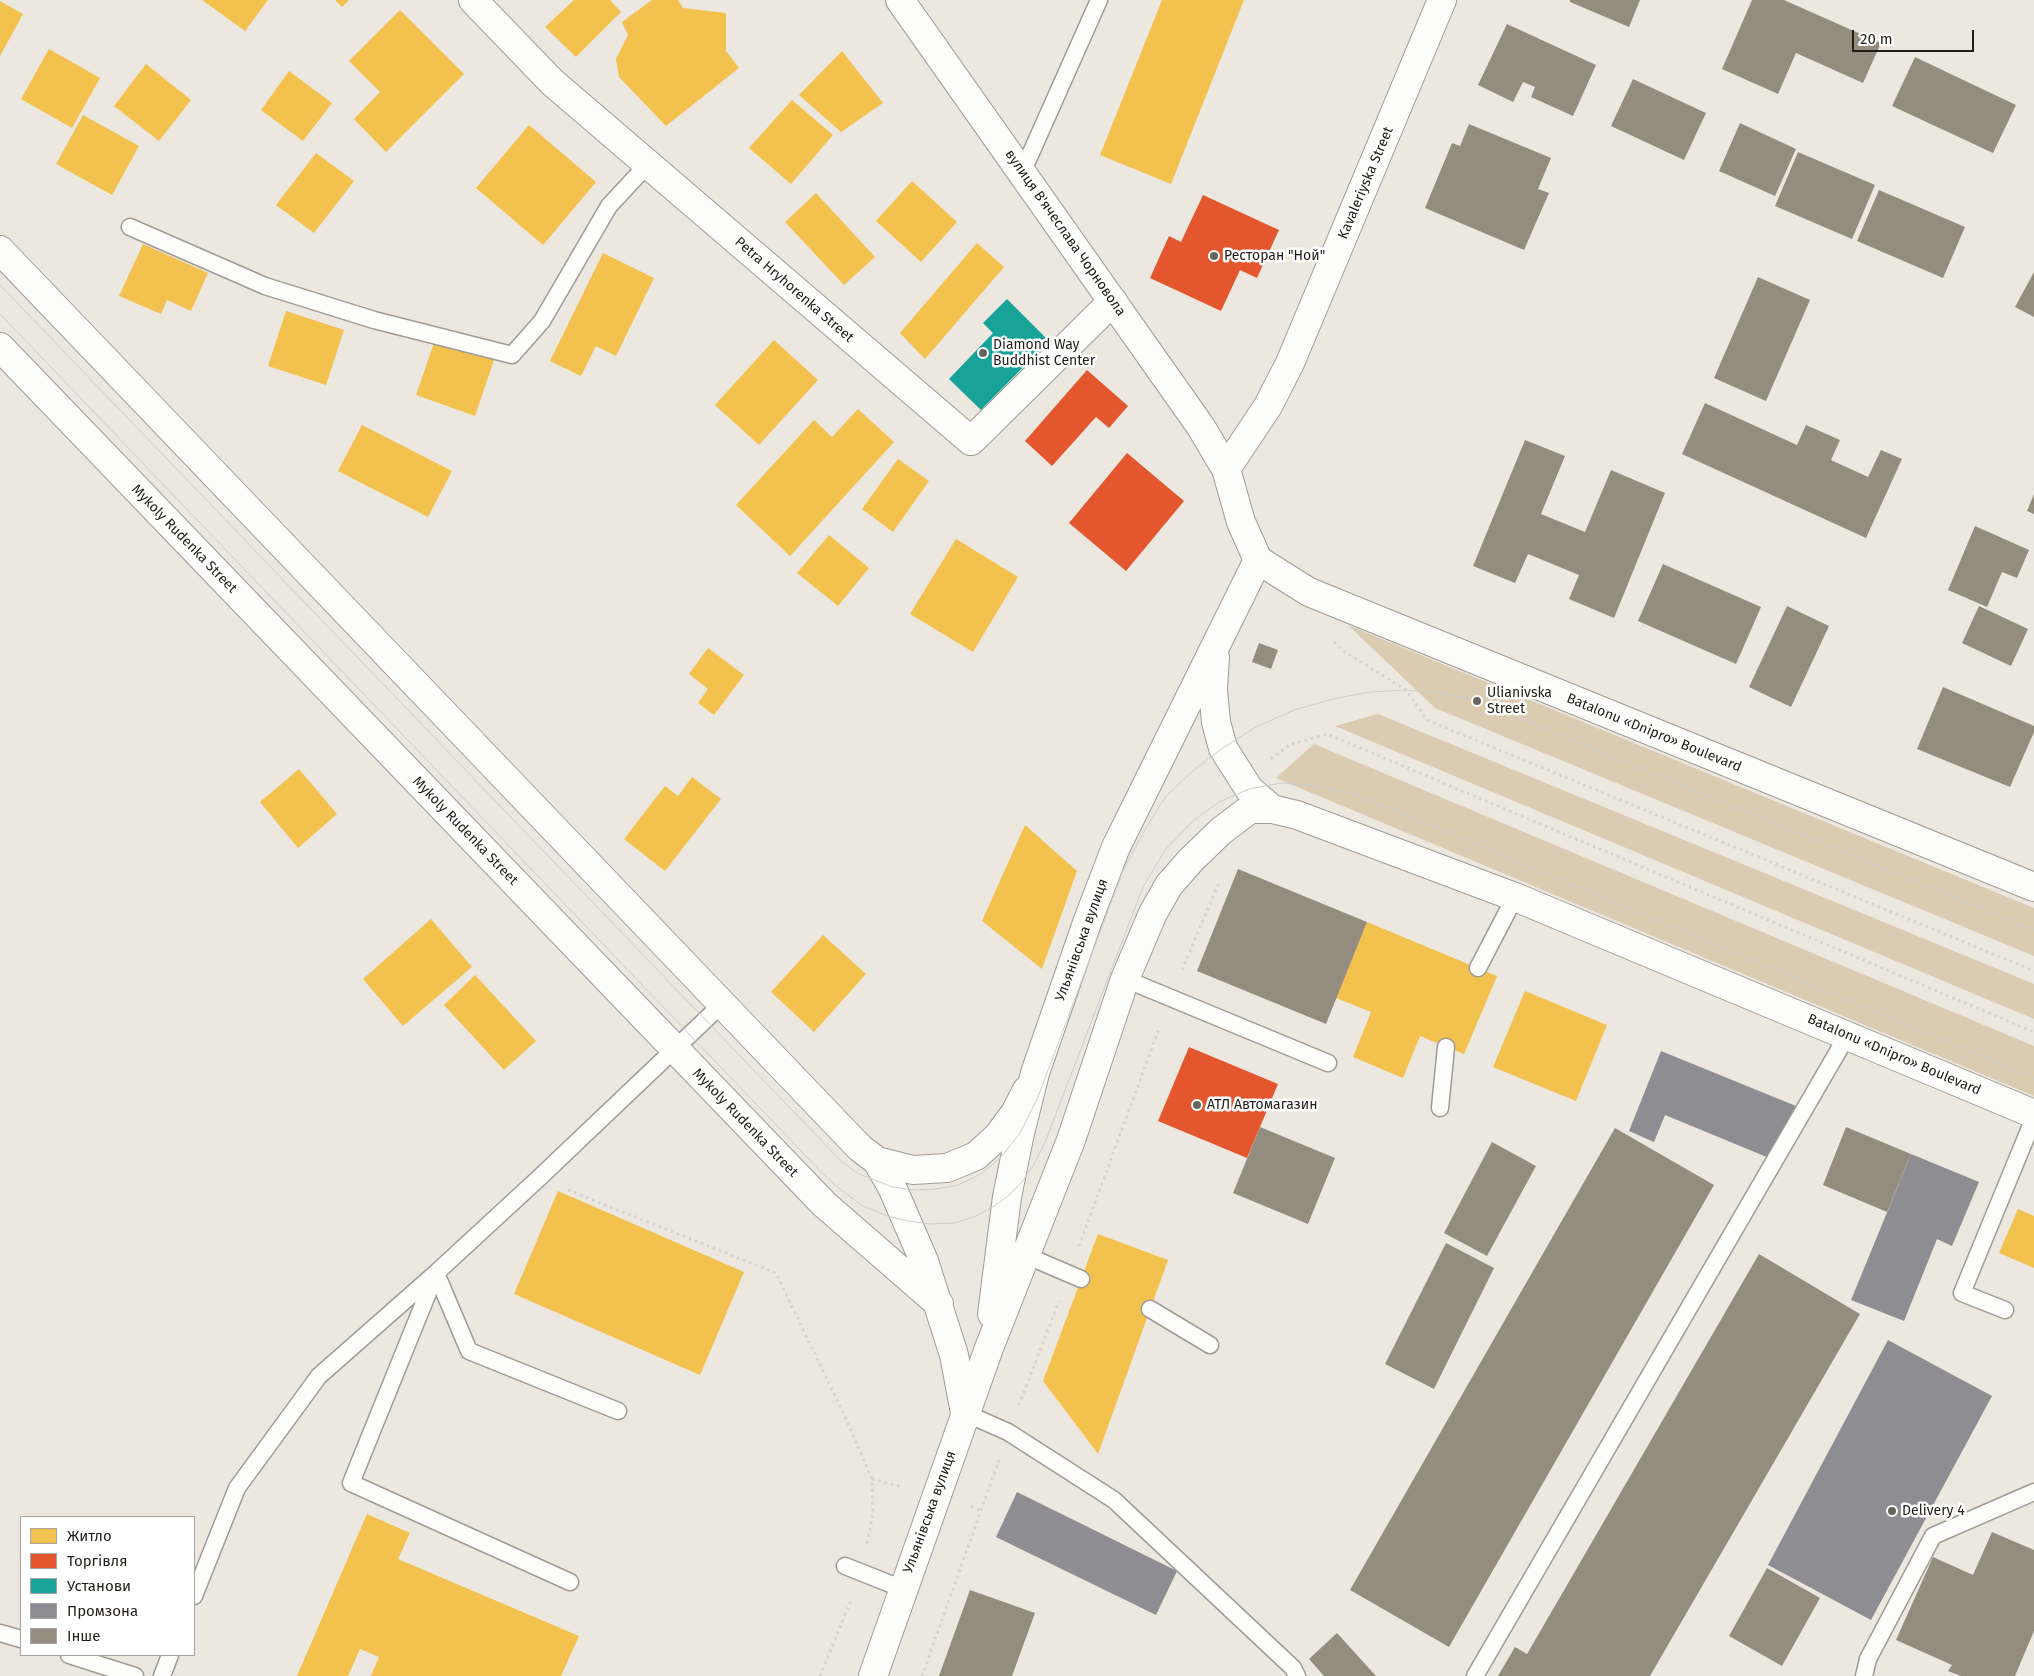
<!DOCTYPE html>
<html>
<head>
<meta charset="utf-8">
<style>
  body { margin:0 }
  #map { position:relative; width:2034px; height:1676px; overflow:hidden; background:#ece8e0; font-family:"Fira Sans",sans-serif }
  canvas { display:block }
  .legend { position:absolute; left:20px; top:1516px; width:175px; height:140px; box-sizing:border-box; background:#fff; border:1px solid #a6a5a3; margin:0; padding:6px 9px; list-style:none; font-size:15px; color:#201d18 }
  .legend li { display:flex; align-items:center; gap:10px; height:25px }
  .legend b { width:25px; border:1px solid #a6a5a3 }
  .scale { position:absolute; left:1852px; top:30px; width:122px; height:22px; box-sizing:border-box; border:2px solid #201d18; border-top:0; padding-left:6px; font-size:15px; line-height:18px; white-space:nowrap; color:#201d18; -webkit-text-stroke:4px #fff; paint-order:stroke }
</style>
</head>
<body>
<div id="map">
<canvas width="2034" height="1676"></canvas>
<ul class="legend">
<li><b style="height:14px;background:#f2c14e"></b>Житло</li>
<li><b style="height:14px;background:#e4572e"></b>Торгівля</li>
<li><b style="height:14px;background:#17a398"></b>Установи</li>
<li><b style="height:14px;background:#8d8d92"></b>Промзона</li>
<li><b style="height:14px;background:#948d7f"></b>Інше</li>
</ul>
<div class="scale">20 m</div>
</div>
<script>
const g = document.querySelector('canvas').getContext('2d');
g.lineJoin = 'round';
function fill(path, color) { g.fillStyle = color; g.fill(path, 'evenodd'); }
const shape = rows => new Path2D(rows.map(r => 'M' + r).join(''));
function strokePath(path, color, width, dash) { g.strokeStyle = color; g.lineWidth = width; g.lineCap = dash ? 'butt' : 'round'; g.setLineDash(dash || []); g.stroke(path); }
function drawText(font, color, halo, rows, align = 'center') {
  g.font = font + ' "Fira Sans",sans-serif'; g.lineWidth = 5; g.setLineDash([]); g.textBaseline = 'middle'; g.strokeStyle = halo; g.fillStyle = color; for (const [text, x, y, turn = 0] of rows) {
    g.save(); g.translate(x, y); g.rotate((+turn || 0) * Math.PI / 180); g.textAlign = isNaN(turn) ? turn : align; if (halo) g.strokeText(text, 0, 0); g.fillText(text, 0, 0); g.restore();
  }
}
fill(shape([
  [1348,625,2034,908,2034,956,1435,708],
  [1378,714,2034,984,2034,1019,1335,726],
  [1314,744,2034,1046,2034,1096,1276,778]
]), '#dbcbb1');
fill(shape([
  [202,0,268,0,245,31],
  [335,0,349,0,342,7],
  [574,0,610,0,621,12,576,57,545,27],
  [652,0,678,0,683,8,726,13,726,51,739,68,666,126,619,77,616,59,628,35,622,22],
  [1162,0,1244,0,1171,184,1100,155],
  [0,1,23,14,0,56],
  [400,10,464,74,386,152,354,119,380,92,349,61],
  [49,49,100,78,72,128,21,99],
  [842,51,883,103,841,132,799,95],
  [146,64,191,100,159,141,114,106],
  [289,71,332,103,303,141,261,110],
  [792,100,833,135,791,184,749,148],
  [83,115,139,146,112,195,56,164],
  [529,125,596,182,543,245,476,188],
  [316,153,354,181,314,233,276,205],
  [912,181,957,222,921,262,876,221],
  [816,193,875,257,844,285,785,222],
  [977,243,1004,267,925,359,900,333],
  [143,244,208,273,191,311,167,300,161,314,119,296],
  [603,253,654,278,616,356,596,346,581,376,550,361],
  [286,311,344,330,326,385,268,366],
  [436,337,495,357,475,416,416,395],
  [774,340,818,380,759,445,715,405],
  [858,409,894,442,790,556,736,505,814,420,832,437],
  [362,425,452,471,428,517,338,471],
  [898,459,929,481,893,532,862,509],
  [829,535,869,568,838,606,797,573],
  [956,539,1018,577,973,652,910,614],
  [708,648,744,675,714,715,698,703,708,689,689,674],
  [299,769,337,814,298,848,260,802],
  [692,777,721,799,665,871,624,839,665,786,678,796],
  [1025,825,1077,871,1042,969,982,921],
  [431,919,472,967,403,1026,363,979],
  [1367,922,1497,976,1464,1054,1420,1036,1403,1078,1353,1057,1371,1012,1336,998],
  [823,935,866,974,814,1032,771,992],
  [475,975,536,1041,504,1070,444,1005],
  [1525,991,1607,1025,1576,1101,1493,1067],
  [558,1191,744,1272,700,1375,514,1294],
  [2018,1209,2034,1216,2034,1268,1999,1253],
  [1098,1234,1168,1260,1098,1454,1043,1381],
  [367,1514,410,1533,398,1559,579,1636,561,1676,371,1676,379,1657,360,1649,348,1676,297,1676]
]), '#f2c14e');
fill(shape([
  [1203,195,1279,230,1257,278,1240,270,1221,311,1150,278,1169,236,1181,242],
  [1087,370,1128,406,1109,428,1096,417,1052,466,1025,441],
  [1127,453,1184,501,1126,571,1069,523],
  [1189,1047,1278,1084,1247,1158,1158,1121]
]), '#e4572e');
fill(shape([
  [1007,299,1049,341,981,410,949,379,993,333,983,323]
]), '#17a398');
fill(shape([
  [1661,1051,1796,1106,1774,1160,1665,1115,1654,1142,1629,1131],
  [1911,1154,1979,1182,1952,1246,1937,1239,1904,1321,1851,1300],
  [1888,1340,1992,1396,1871,1620,1768,1565],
  [1017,1492,1177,1571,1156,1615,996,1537]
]), '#8d8d92');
fill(shape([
  [1570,0,1640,0,1629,27,1570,2],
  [1752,0,1784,0,1881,43,1863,83,1796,53,1778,94,1722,69],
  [1507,24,1596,65,1573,116,1531,97,1535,87,1523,82,1513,102,1478,85],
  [1915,57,2016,105,1993,153,1892,106],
  [1633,79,1706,113,1684,160,1611,126],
  [1740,123,1796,149,1775,196,1719,171],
  [1469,124,1551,158,1538,189,1549,193,1524,250,1425,208,1452,143,1460,146],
  [1798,152,1875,185,1852,239,1775,206],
  [1879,190,1965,227,1943,278,1857,241],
  [2034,272,2034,317,2015,307],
  [1758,277,1810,300,1766,401,1714,378],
  [1705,403,1797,445,1806,425,1840,440,1831,460,1868,477,1881,450,1902,459,1866,538,1682,454],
  [1525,440,1565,456,1541,514,1585,532,1611,470,1665,493,1614,618,1569,599,1579,575,1528,554,1515,583,1473,566],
  [2034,494,2034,514,2027,511],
  [1975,526,2029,550,2017,578,2002,572,1987,607,1948,590],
  [1663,564,1761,607,1736,664,1638,621],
  [1787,606,1829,626,1791,707,1749,687],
  [1979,606,2028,629,2011,666,1962,643],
  [1259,643,1278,650,1271,669,1252,662],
  [1943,687,2034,726,2034,732,2010,787,1917,749],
  [1238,869,1367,922,1326,1024,1197,971],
  [1260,1127,1335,1158,1308,1224,1233,1193],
  [1846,1127,1911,1154,1887,1212,1823,1185],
  [1615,1128,1714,1185,1449,1647,1350,1590],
  [1492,1142,1536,1166,1487,1256,1444,1233],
  [1446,1243,1494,1268,1434,1389,1385,1364],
  [1759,1254,1860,1314,1650,1676,1498,1676,1515,1647,1527,1654],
  [1992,1532,2034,1550,2034,1631,2015,1676,1961,1676,1948,1671,1952,1665,1896,1640,1933,1557,1973,1575],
  [1767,1568,1820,1598,1782,1666,1729,1636],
  [970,1590,1035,1613,1012,1676,939,1676],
  [1337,1633,1376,1676,1324,1676,1309,1659]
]), '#948d7f');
const lane = shape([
  [1022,173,1099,0],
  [130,227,265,286,374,320,512,355,542,321,609,206,648,164],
  [1478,968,1515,897],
  [1125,979,1328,1063],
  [1440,1108,1446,1047],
  [1025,1255,1081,1279],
  [1150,1309,1210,1345],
  [2005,1310,1962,1293,2034,1118],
  [965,1413,1008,1432,1114,1500,1293,1668,1297,1676],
  [845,1566,903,1589],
  [570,1582,351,1483,436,1273,539,1178,722,1004],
  [194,1596,237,1488,319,1376,436,1273,469,1351,618,1411],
  [0,1633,21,1639],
  [69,1655,135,1676],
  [162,1676,170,1655],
  [1475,1676,1847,1036],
  [1864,1676,1868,1659,1933,1536,2034,1492]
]);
const street = shape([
  [473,0,552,82,971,441,1113,301],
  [900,0,1201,427,1226,469,1241,522,1258,560],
  [0,250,860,1148,877,1161,913,1170,947,1168,976,1156,998,1136,1015,1113,1027,1090],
  [0,347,824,1204,939,1304],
  [1226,469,1268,406,1290,363,1442,0],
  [877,1161,892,1187,924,1261,954,1355,965,1413]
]);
const secondary = shape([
  [1215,657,1213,690,1216,722,1223,748,1249,789,1272,809],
  [992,1314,1007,1197,1020,1133,1035,1073,1088,920,1116,847,1258,560,1309,592,2034,887],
  [873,1676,989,1348,1071,1140,1125,979,1153,913,1169,885,1191,860,1221,831,1250,809,1272,809,1297,815,1515,897,2034,1114]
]);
strokePath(lane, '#9f9c96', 19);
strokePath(street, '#9f9c96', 30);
strokePath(secondary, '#9f9c96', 30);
strokePath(shape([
  [1334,642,1345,652,1406,690,1427,720,2034,971],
  [1271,759,1289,745,1327,734,2034,1032],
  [1182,970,1219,883],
  [568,1190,776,1273,847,1421,872,1479,873,1513,867,1544],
  [1079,1246,1160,1026],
  [1019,1405,1059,1301],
  [872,1479,902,1487],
  [971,1507,982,1511],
  [820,1676,851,1600],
  [922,1676,999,1460]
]), '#d4d3d0', 3, [2.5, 4]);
strokePath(lane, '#fcfcfa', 16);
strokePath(street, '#fcfcfa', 28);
strokePath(secondary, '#fcfcfa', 28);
strokePath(shape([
  [0,285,840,1160,857,1173,892,1187,914,1190,936,1189,958,1185,981,1174,1001,1157,1020,1133,1038,1097,1123,871,1143,833,1166,796,1195,769,1223,748,1256,727,1294,710,1333,699,1370,692,1406,690,1444,693,1477,701,2034,930],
  [0,314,824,1175,841,1190,863,1206,887,1216,908,1221,930,1224,954,1223,976,1216,994,1206,1007,1197,1022,1182,1033,1166,1044,1145,1143,887,1165,850,1194,820,1219,802,1249,789,1281,783,1310,785,1345,792,1385,806,2034,1078]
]), '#cecdcb', 1);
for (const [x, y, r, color] of [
  [1214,256,5,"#67645e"],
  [983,353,5,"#67645e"],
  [1477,701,5,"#67645e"],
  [1197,1105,5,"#67645e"],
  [1892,1511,5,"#67645e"]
]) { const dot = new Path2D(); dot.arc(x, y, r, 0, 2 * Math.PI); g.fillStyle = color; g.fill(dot); strokePath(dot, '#fff', 2); }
drawText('14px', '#201d18', '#fff', [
  ["Kavaleriyska Street",1366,183,-67],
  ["вулиця В'ячеслава Чорновола",1065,233,55],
  ["Petra Hryhorenka Street",794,290,41],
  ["Mykoly Rudenka Street",184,539,46],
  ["Batalonu «Dnipro» Boulevard",1654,733,22],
  ["Mykoly Rudenka Street",465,831,46],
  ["Ульянівська вулиця",1082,940,-70],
  ["Batalonu «Dnipro» Boulevard",1894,1055,23],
  ["Mykoly Rudenka Street",745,1123,46],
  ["Ульянівська вулиця",930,1512,-70]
]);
drawText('14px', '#201d18', '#fff', [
  ["Ресторан \"Ной\"",1224,256],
  ["Diamond Way",993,345],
  ["Buddhist Center",993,361],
  ["Ulianivska",1487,693],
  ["Street",1487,709],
  ["АТЛ Автомагазин",1207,1105],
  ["Delivery 4",1902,1511]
], 'left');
</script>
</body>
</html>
